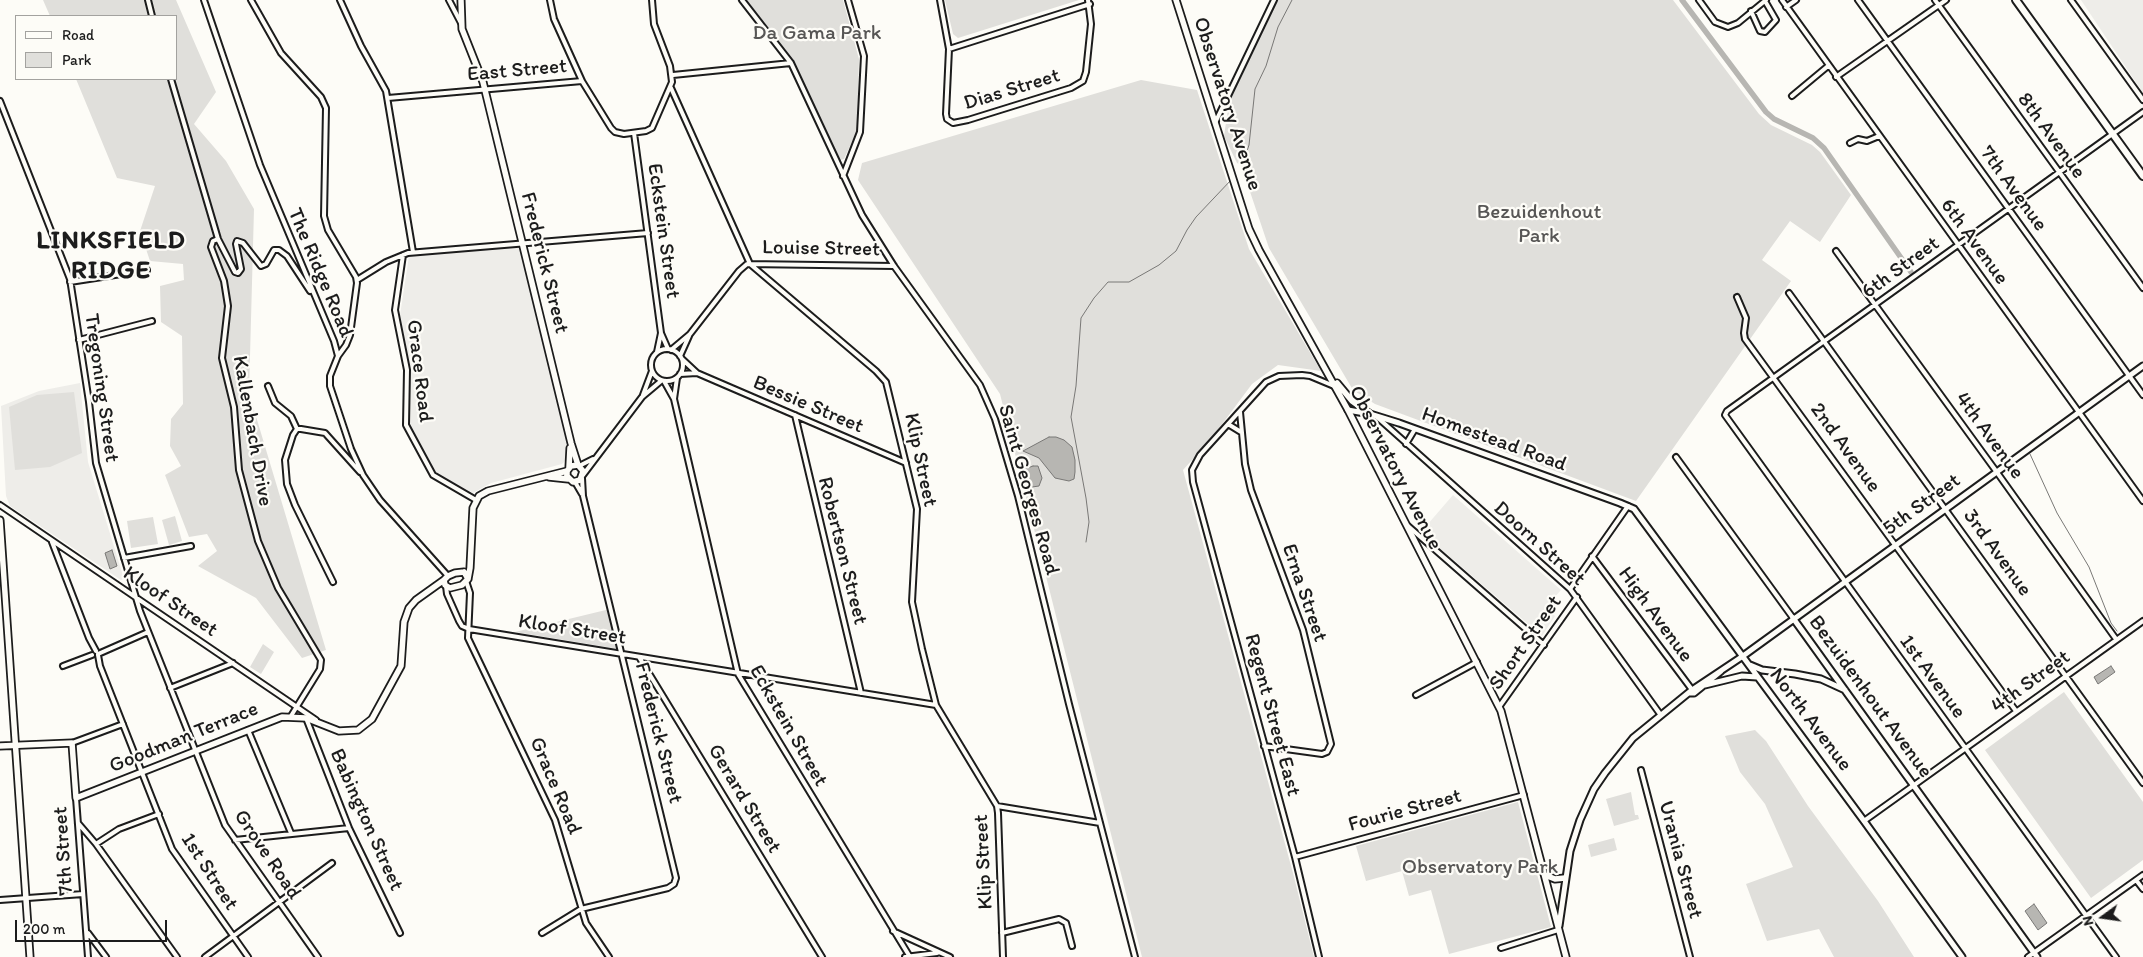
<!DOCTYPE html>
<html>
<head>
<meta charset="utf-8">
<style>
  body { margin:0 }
  #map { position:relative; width:2143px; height:957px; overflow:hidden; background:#fdfcf7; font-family:Itim,sans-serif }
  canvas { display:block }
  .legend { position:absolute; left:15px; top:15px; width:162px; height:65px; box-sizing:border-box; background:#fdfcf7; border:1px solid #a3a29f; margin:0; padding:6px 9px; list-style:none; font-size:15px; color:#1c1c1c }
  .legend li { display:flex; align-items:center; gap:10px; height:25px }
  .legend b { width:25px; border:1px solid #a3a29f }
  .north { position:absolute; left:2078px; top:892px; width:50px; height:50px; -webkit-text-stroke:4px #fdfcf7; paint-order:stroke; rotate:256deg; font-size:14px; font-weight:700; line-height:20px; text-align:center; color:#1c1c1c }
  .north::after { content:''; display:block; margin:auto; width:18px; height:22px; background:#1c1c1c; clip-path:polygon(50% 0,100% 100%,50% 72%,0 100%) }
  .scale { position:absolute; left:15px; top:920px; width:152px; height:22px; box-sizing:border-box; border:2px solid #1c1c1c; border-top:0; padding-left:6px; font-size:15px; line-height:18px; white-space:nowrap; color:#1c1c1c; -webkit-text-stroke:4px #fdfcf7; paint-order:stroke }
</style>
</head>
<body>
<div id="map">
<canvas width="2143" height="957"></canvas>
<ul class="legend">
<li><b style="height:6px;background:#fdfcf7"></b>Road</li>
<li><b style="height:14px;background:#e0dfdb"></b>Park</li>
</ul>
<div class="north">N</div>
<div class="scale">200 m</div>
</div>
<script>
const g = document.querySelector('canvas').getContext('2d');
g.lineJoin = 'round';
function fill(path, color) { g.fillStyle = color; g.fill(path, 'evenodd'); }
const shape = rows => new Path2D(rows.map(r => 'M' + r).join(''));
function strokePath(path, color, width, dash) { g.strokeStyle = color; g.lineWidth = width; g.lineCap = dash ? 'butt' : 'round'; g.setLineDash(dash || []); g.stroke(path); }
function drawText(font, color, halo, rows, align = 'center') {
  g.font = font + ' Itim,sans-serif'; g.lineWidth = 4.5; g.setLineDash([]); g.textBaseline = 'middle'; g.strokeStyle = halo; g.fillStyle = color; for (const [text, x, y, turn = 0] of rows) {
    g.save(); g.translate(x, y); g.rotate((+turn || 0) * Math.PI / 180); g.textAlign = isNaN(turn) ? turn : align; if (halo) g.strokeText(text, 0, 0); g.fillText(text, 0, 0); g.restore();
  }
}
fill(shape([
  [2081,0,2143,0,2143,93],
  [521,245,575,451,562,464,491,483,473,493,435,473,408,425,411,373,400,315,409,256],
  [80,383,88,462,124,579,121,580,10,506,6,496,1,406,39,391],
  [1453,495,1561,590,1546,607,1555,616,1542,636,1421,532]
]), '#eeede9');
fill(shape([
  [43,0,176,0,216,92,194,124,226,161,254,209,249,393,326,650,302,658,256,598,198,566,217,551,207,534,189,537,165,475,181,466,170,446,171,419,183,404,182,336,161,322,160,286,184,280,183,264,150,261,140,231,155,186,117,178,76,79,176,79,176,16,50,16],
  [747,0,843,0,859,59,857,131,844,159,840,160,838,157,793,59],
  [945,0,1079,0,958,38,953,34],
  [1276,0,1673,0,1759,114,1771,125,1812,145,1820,152,1851,195,1820,242,1790,221,1762,260,1791,281,1636,501,1375,404,1353,390,1269,248,1241,165,1237,163,1224,136,1231,89],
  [1141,80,1197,90,1249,249,1321,371,1278,365,1252,384,1211,439,1183,470,1293,873,1314,957,1142,957,1000,394,858,180,862,163],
  [74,392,82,453,50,467,15,470,9,407,37,395],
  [175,516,182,541,169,545,162,520],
  [153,517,158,544,131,548,127,521],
  [610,609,619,649,515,632],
  [263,644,274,652,261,674,250,667],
  [2064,692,2143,802,2143,860,2091,898,1985,750],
  [1755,730,1766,741,1808,806,1878,901,1914,957,1834,957,1819,929,1767,941,1746,884,1793,867,1765,804,1740,772,1725,736],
  [1631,792,1635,815,1638,815,1639,819,1614,826,1606,799],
  [1518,802,1551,927,1449,954,1431,890,1409,896,1402,871,1366,881,1356,846],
  [1614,838,1617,850,1591,857,1588,845]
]), '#e0dfdb');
const water = shape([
  [1049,437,1056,437,1064,440,1072,447,1075,460,1075,472,1074,479,1069,481,1055,478,1039,458,1023,451,1049,437],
  [1033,466,1038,466,1042,478,1039,486,1032,487,1028,486,1024,476,1025,469,1033,466],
  [112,550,117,566,110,569,105,553,112,550],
  [2111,666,2115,672,2098,684,2094,677,2111,666],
  [2034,904,2047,923,2038,930,2025,911,2034,904]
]);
fill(water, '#b7b6b2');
strokePath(water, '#797876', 1);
strokePath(shape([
  [1243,163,1249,145,1255,89,1266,66,1278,27,1292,0],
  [2030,454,2057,513,2089,567,2111,623,2117,631],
  [1086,542,1089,522,1086,498,1071,417,1076,386,1081,318,1094,298,1108,282,1129,282,1159,265,1176,251,1187,230,1196,217,1232,179]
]), '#797876', 1);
strokePath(shape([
  [1682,0,1766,112,1774,119,1813,138,1824,148,1911,272]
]), '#b7b6b2', 5.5);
const minor = shape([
  [148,0,152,16],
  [204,0,260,165,334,341,338,356,330,376,330,386,351,449,363,475,380,500,448,576],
  [251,0,281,53,321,97,326,108,324,216,328,230,356,277,357,283,350,335,346,345,338,356],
  [340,0,361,46,386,91,413,252],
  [449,0,461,23],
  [550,0,554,19,582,81,611,128,615,132,624,134,646,131,652,128,672,82,670,66,654,24,652,0],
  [742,0,791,63,862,215,894,266,980,385,995,419,1018,496,1069,704,1135,957],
  [940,0,949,49,946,114,947,119,953,123,968,120,1071,88,1083,81,1086,72,1091,24,1088,0],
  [1699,0,1715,22,1728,27,1738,23,1766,0],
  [1782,0,2143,501],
  [1858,0,2143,395],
  [1935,0,2143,288],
  [2071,0,2143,100],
  [1786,7,1796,0],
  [1751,11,1760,31,1765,32,1776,20,1765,1],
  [949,49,1090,4],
  [673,75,791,63],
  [1836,77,1946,0],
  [171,79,218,239,235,272,238,273,241,269,236,244,237,241,243,243,261,266,266,264,274,250,279,250,287,256,310,291],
  [671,88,750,264,876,371,886,382,917,509,912,602,922,649,936,705,997,806,998,813,1003,957],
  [1792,96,1828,66],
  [388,98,582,81],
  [0,101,70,279,89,402,96,463,140,611,225,825,318,957],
  [1215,123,1274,0],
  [634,133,661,333,668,349],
  [1850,143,1858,139,1867,141,1879,136],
  [843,176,860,132,864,56,848,0],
  [218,239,213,241,211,247,224,281,228,306,222,358,234,407,239,470,258,541,278,588,321,660,320,669,291,716],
  [1836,251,1996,471,2116,639],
  [403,255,395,310,407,370,406,425,433,475,476,500],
  [357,280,386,262,408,253,648,233],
  [70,282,147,270],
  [1789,293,2143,783],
  [1737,297,1746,318,1744,333,1745,339,2016,711],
  [79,340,152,321],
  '651 365a16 16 0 1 1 32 0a16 16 0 1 1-32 0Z',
  [671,350,690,334,739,271,747,264,894,266],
  [657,352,661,333],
  [680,356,689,336],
  [682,359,697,373,906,463],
  [680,374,697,373],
  [664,381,674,399,738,674,910,957],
  [268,386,275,403,291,416,297,429],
  [643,395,652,371],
  [674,399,677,378],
  [1240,412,1245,464,1251,490,1303,630,1331,744,1327,752,1322,754,1264,746],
  [795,415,861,693],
  [1377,417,1570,589,1660,714],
  [1228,424,1241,432],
  [1406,444,1415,429],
  [1676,457,1793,618],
  [579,466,593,459],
  [583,475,642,397,661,381],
  [575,482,582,494],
  [0,505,316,720],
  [1408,526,1544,645],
  [52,542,89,638,96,651],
  [1592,556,1693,691],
  [124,558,191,546],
  [466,581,470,593,468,638,555,820,586,923,609,957],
  [333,582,295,505,287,484,285,460,293,435,297,429,301,429,325,433,360,472],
  [446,586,447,594,459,621,462,626,469,629,936,705],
  [1570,589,1628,506],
  [98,654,148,632],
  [98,655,100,666,172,849,248,957],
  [639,657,822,957],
  [63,666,92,655],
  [170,688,233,663],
  [1416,695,1477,662],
  [1499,707,1577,597],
  [306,718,349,828,400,933],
  [248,730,291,833],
  [72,743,123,724],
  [1641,770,1690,957],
  [76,798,88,957],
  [997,806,1100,823],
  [1864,821,2143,621],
  [78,823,96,844,177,957],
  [235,840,349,828],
  [96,844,119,829,159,814],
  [1295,857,1524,795],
  [2136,880,2143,889],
  [0,900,83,894],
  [893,931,950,957],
  [88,933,106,957],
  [542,933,581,909,668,888,674,884,676,878,583,496,582,478],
  [1002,933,1059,919,1066,923,1072,946],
  [1501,948,1558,930],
  [205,957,332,863],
  [905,957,937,953],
  [1319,957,1295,857,1193,482,1192,470,1200,455,1266,382,1279,376,1302,375,1310,376,1334,386],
  [2028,957,2143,875],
  [2116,957,1725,415,1727,411,2143,112]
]);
const tertiary = shape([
  [1348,410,1370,414,1399,423,1620,503,1634,509,1864,821,1962,957],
  [1793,618,2037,957],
  [1750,665,1762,670,1795,674,1821,679,1845,690],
  [1705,685,1742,676,1757,677],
  [1689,693,1694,693,1721,671],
  [1559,926,1570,851,1580,820,1594,789,1605,773,1633,738,1692,690,1743,656,2143,366]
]);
const secondary = shape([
  [461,0,462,29,483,82,571,443,578,465,583,471,580,480,573,482,567,476,567,471,571,466,578,465],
  [1176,0,1249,229,1259,250,1348,410,1501,711,1566,957],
  [1337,383,1352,401,1370,414],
  [569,467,570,448],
  [549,477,568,479],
  [0,520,30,957],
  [464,572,468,579,462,585,450,588,445,585,444,580,448,576,455,573,464,572],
  [468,579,470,568,473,508,479,496,488,491,567,471],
  [0,746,72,743,76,798,282,717,306,718,339,731,358,730,372,719,401,666,404,622,409,608,416,600,444,580],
  [1545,875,1555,879,1565,878]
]);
const primary = shape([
  [2016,0,2143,176]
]);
strokePath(minor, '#1c1c1c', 8);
strokePath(tertiary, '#1c1c1c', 9);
strokePath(secondary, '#1c1c1c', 9);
strokePath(primary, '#1c1c1c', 10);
strokePath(minor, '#fdfcf7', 4);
strokePath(tertiary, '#fdfcf7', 5);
strokePath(secondary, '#fdfcf7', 5.5);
strokePath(primary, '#fdfcf7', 6);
drawText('21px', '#575655', '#fdfcf7', [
  ["Da Gama Park",817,34],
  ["Bezuidenhout",1539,213],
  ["Park",1539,237],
  ["Observatory Park",1480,868]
]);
drawText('21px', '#1c1c1c', '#fdfcf7', [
  ["East Street",517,71,-5],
  ["Dias Street",1012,90,-17],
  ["Observatory Avenue",1227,104,72],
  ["8th Avenue",2051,136,54],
  ["7th Avenue",2013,189,54],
  ["Eckstein Street",663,231,82],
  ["6th Avenue",1974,242,54],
  ["Louise Street",821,249,1],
  ["Frederick Street",544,263,76],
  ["6th Street",1901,268,-36],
  ["The Ridge Road",320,273,67],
  ["Grace Road",419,371,83],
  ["Tregoning Street",101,388,82],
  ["Bessie Street",808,405,23],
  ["Kallenbach Drive",252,431,80],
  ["4th Avenue",1989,436,54],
  ["Homestead Road",1494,440,20],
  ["2nd Avenue",1845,448,54],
  ["Klip Street",920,460,78],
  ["Observatory Avenue",1395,468,63],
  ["Saint Georges Road",1028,490,74],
  ["5th Street",1922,505,-36],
  ["Doorn Street",1539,544,42],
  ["Robertson Street",842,551,76],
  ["3rd Avenue",1997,553,54],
  ["Erna Street",1304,593,71],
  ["Kloof Street",170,602,34],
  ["High Avenue",1655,615,54],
  ["Kloof Street",572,630,9],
  ["Short Street",1526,643,-55],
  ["1st Avenue",1932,677,54],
  ["4th Street",2031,682,-36],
  ["Bezuidenhout Avenue",1870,697,54],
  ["Regent Street East",1272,715,75],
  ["North Avenue",1810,720,53],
  ["Eckstein Street",788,726,60],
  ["Frederick Street",658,733,76],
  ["Goodman Terrace",184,738,-22],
  ["Grace Road",555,786,67],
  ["Gerard Street",744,799,59],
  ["Fourie Street",1405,811,-15],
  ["Babington Street",366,820,66],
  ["7th Street",64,851,-94],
  ["Grove Road",267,855,56],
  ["Urania Street",1680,860,75],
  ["Klip Street",984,862,-93],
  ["1st Street",209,872,57]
]);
g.letterSpacing = '1px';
drawText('bold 26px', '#1c1c1c', '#fdfcf7', [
  ["LINKSFIELD",111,241],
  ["RIDGE",111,271]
]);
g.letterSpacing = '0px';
</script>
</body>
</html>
